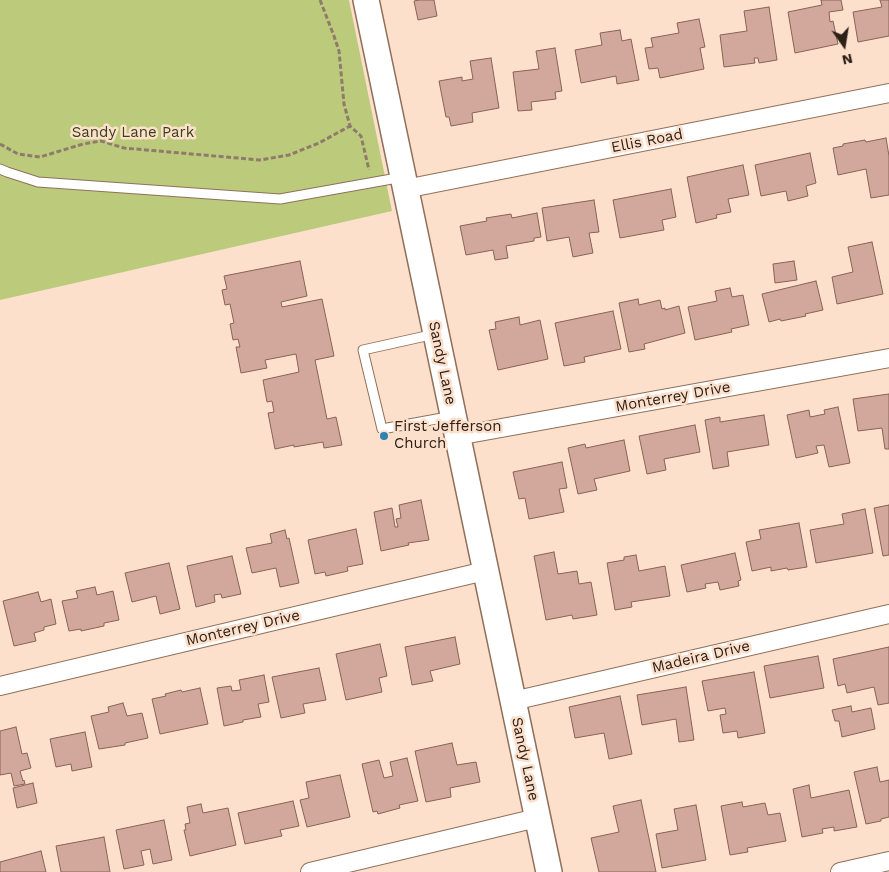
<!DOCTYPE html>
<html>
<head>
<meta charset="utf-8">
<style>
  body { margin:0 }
  #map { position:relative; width:889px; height:872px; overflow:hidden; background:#fde0cc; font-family:"Work Sans",sans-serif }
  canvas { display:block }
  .north { position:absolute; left:819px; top:20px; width:50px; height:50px; -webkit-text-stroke:4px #fde0cc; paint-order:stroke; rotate:167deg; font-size:14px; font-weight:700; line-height:20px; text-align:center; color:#2d2017 }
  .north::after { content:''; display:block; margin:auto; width:18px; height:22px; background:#2d2017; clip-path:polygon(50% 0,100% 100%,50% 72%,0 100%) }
</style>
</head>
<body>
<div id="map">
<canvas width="889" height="872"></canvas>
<div class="north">N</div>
</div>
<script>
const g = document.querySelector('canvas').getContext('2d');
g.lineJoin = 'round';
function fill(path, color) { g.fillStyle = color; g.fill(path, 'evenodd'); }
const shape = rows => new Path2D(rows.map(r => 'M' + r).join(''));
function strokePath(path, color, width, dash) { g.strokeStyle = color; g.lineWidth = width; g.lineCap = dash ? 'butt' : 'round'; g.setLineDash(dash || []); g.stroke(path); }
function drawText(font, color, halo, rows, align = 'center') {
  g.font = font + ' "Work Sans",sans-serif'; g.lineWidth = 5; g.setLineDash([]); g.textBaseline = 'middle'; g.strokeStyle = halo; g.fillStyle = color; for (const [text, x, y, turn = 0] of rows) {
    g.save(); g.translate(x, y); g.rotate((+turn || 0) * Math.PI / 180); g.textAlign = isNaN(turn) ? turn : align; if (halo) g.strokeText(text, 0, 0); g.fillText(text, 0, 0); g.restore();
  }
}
fill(shape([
  [0,0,349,0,392,211,0,300]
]), '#bccb7b');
const building = shape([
  [419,0,434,0,437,16,418,20,414,1,419,0],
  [821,0,841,0,843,10,829,12,830,22,833,21,838,44,795,53,788,12,822,5,821,0],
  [880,0,889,0,889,36,858,42,853,12,882,7,880,0],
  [769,7,777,60,759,63,758,58,754,58,755,63,724,67,720,35,747,31,744,11,769,7],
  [699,19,705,47,700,48,704,69,660,78,658,68,649,69,645,48,653,47,651,38,679,33,677,23,699,19],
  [620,30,622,41,631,39,639,80,617,84,616,76,581,83,575,50,602,45,600,33,620,30],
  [555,48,562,91,555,92,556,99,531,102,532,110,518,111,513,72,539,69,536,51,555,48],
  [491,58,499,108,472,113,473,122,451,126,449,117,446,117,439,81,462,77,462,81,473,79,470,61,491,58],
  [886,138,889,156,889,195,871,198,866,169,838,175,833,148,843,146,843,144,865,140,866,142,886,138],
  [810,153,816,183,806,186,808,196,788,201,786,191,761,196,755,165,810,153],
  [743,165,749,195,728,199,731,212,716,215,717,218,696,223,687,177,743,165],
  [671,189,676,217,662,220,664,230,620,238,613,200,671,189],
  [594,200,599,232,589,233,593,253,573,257,569,237,547,241,542,208,594,200],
  [537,213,541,237,534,238,534,241,506,246,508,258,495,260,493,250,466,255,460,226,487,221,486,218,511,214,512,218,537,213],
  [872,242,883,294,837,304,832,277,853,272,848,247,872,242],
  [300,261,307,296,281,302,282,307,322,299,334,356,315,360,327,419,336,417,342,445,324,448,323,442,294,447,294,445,275,449,268,413,274,412,272,401,267,402,263,380,299,372,296,354,265,360,267,368,241,373,236,347,240,347,238,339,233,340,230,324,234,323,230,304,225,305,222,290,227,289,224,276,300,261],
  [794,261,797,280,775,283,773,264,794,261],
  [816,281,823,310,805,314,806,316,781,321,780,319,769,322,762,294,816,281],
  [730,288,732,297,743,295,749,325,731,329,732,332,695,340,688,307,717,301,715,291,730,288],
  [638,299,639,305,660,300,662,309,665,308,665,310,679,306,685,333,644,344,645,349,629,352,619,303,638,299],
  [613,311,621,349,584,357,585,362,564,366,555,323,613,311],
  [519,317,520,325,540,320,548,359,498,370,489,330,496,329,495,322,519,317],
  [889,394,889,449,885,449,882,428,858,431,853,399,889,394],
  [838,407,850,463,829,467,824,445,816,446,818,453,796,458,787,415,809,410,810,417,825,414,824,410,838,407],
  [764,415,769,445,727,452,729,466,713,469,705,420,720,417,720,422,764,415],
  [695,425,700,452,664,459,666,470,647,474,639,436,695,425],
  [624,440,630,471,594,479,597,490,578,494,568,448,585,444,586,448,624,440],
  [562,462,567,488,559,489,564,512,529,519,525,498,519,499,513,472,562,462],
  [421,500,429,540,408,543,409,545,381,551,374,512,392,508,395,527,398,527,396,519,401,518,399,505,421,500],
  [889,505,889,555,883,556,874,508,889,505],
  [865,509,873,553,816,563,810,530,844,524,842,514,865,509],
  [799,523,807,567,788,570,787,568,771,571,771,567,752,571,746,542,761,539,759,530,799,523],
  [356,529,363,564,347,567,348,571,326,576,325,572,315,574,308,540,356,529],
  [285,530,287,539,289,538,299,583,280,587,276,568,252,573,246,548,272,543,270,534,285,530],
  [554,552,558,574,577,571,579,584,591,582,597,615,573,619,572,615,546,620,534,556,554,552],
  [735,553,741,580,738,581,739,586,720,590,718,582,705,584,706,588,687,592,681,565,735,553],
  [636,555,639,571,665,566,670,596,631,602,632,607,615,610,607,563,624,560,624,557,636,555],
  [232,556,241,594,222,598,221,594,214,595,215,602,196,607,187,566,232,556],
  [169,563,180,609,160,614,156,596,132,602,125,573,169,563],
  [95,587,97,595,113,591,119,620,104,623,104,626,81,631,81,629,69,631,62,601,78,598,76,591,95,587],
  [38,592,41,602,51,599,56,624,44,627,44,630,34,633,36,641,14,646,3,601,38,592],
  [455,637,460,664,430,671,433,681,412,685,405,647,455,637],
  [380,644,387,676,379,678,382,692,346,700,336,654,380,644],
  [889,647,889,703,878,705,874,687,847,693,845,684,838,686,833,659,889,647],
  [818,656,824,688,770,698,764,666,818,656],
  [319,668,326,700,303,704,305,713,281,718,272,677,319,668],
  [754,672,765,733,738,738,737,731,723,733,720,715,726,714,725,708,708,711,702,681,754,672],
  [264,675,269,702,258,704,261,717,243,720,243,722,224,726,217,688,231,686,232,691,241,690,239,680,264,675],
  [686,687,694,740,679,742,676,719,642,725,637,695,686,687],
  [200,688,208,724,160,734,152,699,166,696,165,694,181,690,182,692,200,688],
  [620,696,632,754,609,759,604,733,575,738,569,707,620,696],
  [123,703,127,716,142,713,148,738,125,743,125,745,99,749,91,716,109,712,108,707,123,703],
  [851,706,852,712,871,708,875,729,842,737,839,721,835,721,832,710,851,706],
  [16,727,22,754,27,753,31,768,20,771,23,781,24,780,25,784,14,786,11,773,0,775,0,731,16,727],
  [85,732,92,767,72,771,71,764,56,767,50,739,85,732],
  [452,743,457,765,476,762,480,782,450,788,451,797,426,802,415,751,452,743],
  [407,758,418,801,399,805,400,808,378,814,377,811,373,812,362,764,379,760,384,778,393,776,390,762,407,758],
  [877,767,880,782,889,780,889,817,881,819,881,821,866,824,854,772,877,767],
  [340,775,350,817,307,827,300,800,309,798,306,782,340,775],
  [33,783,37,803,17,808,13,788,33,783],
  [809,785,811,798,849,790,857,827,834,831,834,827,822,829,823,833,802,837,793,789,809,785],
  [641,800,656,872,599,872,591,838,619,832,613,806,641,800],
  [293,801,299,826,280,830,282,836,245,844,238,813,293,801],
  [742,802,743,807,765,803,768,815,780,813,786,841,747,848,748,852,730,855,721,806,742,802],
  [201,804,203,813,228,808,236,845,190,856,184,830,186,830,185,824,190,823,187,807,201,804],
  [696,805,706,860,662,868,656,834,678,830,674,809,696,805],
  [164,820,172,860,153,864,150,849,141,851,144,865,124,869,116,830,164,820],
  [104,837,110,872,61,872,56,846,104,837],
  [41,851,46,872,0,872,0,862,41,851]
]);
fill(building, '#d2a89c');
strokePath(building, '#886257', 1);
const lane = shape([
  [0,169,7,172,38,182,280,199,403,177],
  [435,334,363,350,382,429,453,416]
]);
const street = shape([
  [405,189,889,93],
  [457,436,889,358],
  [0,686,485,571],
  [513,701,889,614],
  [310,872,537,818],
  [840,872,889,861]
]);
const secondary = shape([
  [366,0,549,872]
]);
strokePath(lane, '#90705a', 11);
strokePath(street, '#90705a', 20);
strokePath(secondary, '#90705a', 28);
strokePath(shape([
  [320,0,334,36,339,51,344,104,350,126,361,136,369,170],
  [0,144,18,154,40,157,83,144,101,141,124,148,260,160,289,155,319,143,350,126]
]), '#8f7b6c', 3, [5, 2.5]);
strokePath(lane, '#fff', 9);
strokePath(street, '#fff', 18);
strokePath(secondary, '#fff', 25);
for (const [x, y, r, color] of [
  [384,436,5,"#2d82b2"]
]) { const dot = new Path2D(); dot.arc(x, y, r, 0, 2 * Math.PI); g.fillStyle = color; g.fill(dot); strokePath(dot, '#fde0cc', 2); }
drawText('15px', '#394019', '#fde0cc', [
  ["Sandy Lane Park",133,133]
]);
drawText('15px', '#2d2017', '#fde0cc', [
  ["Ellis Road",647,141,-11],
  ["Sandy Lane",442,363,78],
  ["Monterrey Drive",673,397,-10],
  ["Monterrey Drive",243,628,-13],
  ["Madeira Drive",701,657,-13],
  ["Sandy Lane",525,759,78]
]);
drawText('15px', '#2d2017', '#fde0cc', [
  ["First Jefferson",394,427],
  ["Church",394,444]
], 'left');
</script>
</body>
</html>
